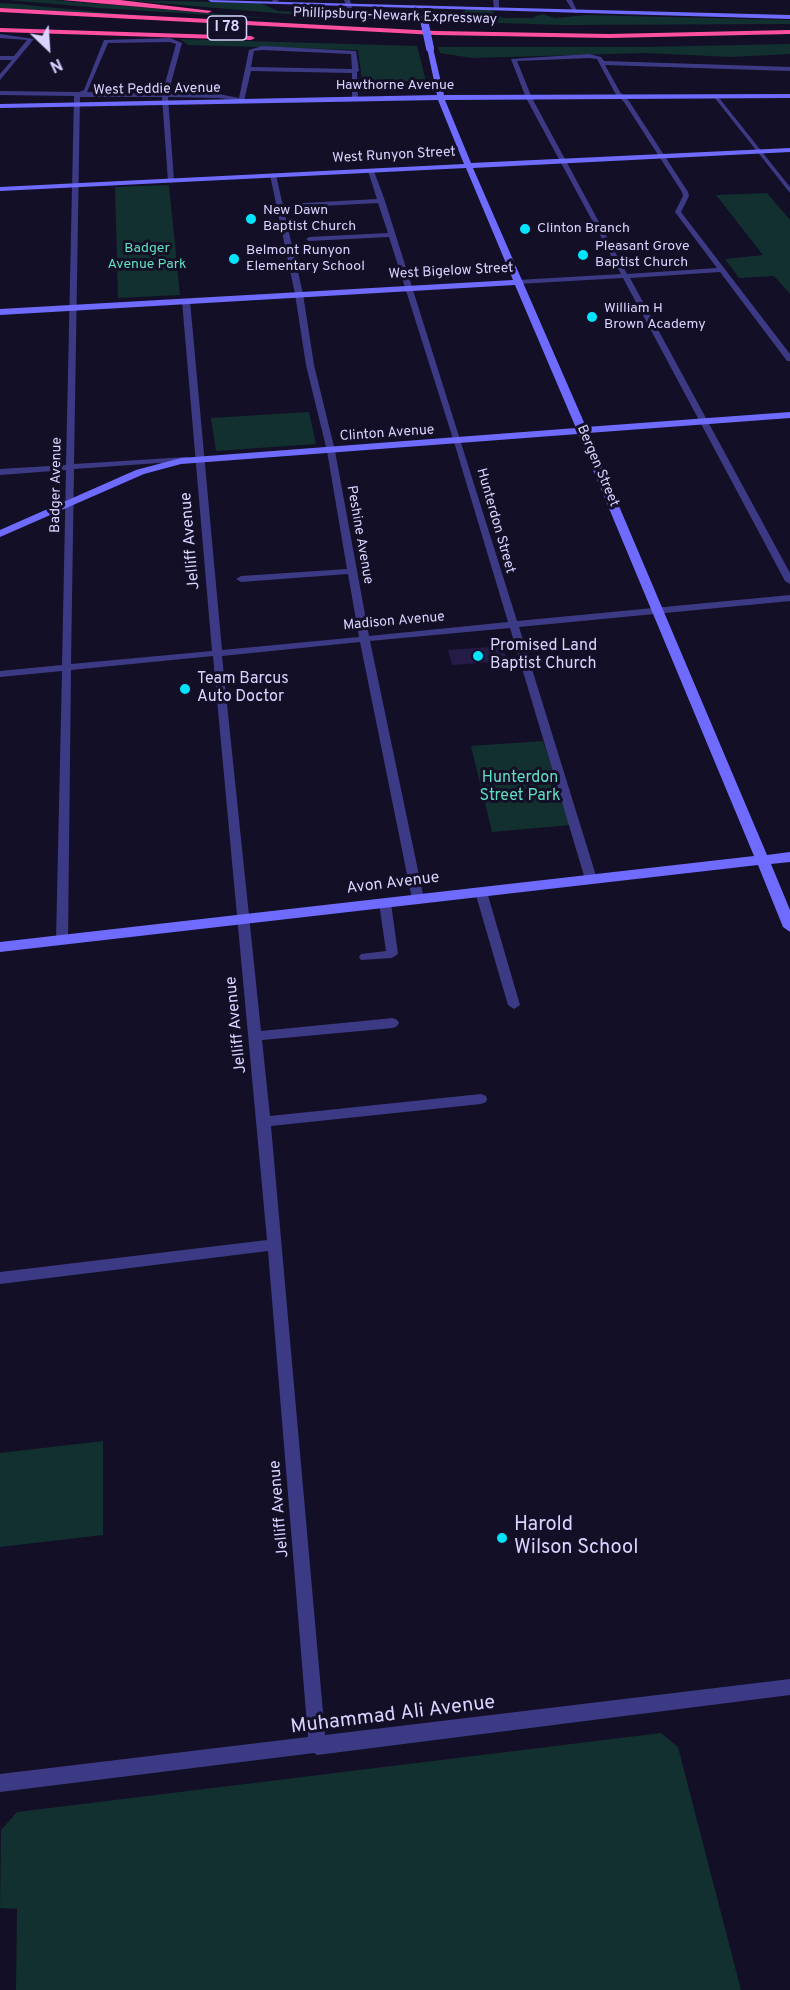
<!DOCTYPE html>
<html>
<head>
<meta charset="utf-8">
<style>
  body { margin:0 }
  #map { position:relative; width:790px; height:1990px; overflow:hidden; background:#130f26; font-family:Overpass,sans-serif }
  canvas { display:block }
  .north { position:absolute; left:18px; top:18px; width:60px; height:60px; -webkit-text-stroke:4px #130f26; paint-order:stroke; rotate:155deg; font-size:16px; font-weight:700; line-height:24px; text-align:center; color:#d9d4ff }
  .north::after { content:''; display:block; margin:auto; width:21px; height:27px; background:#d9d4ff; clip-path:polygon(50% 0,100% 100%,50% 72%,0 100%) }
</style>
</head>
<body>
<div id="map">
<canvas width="790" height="1990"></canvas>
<div class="north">N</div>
</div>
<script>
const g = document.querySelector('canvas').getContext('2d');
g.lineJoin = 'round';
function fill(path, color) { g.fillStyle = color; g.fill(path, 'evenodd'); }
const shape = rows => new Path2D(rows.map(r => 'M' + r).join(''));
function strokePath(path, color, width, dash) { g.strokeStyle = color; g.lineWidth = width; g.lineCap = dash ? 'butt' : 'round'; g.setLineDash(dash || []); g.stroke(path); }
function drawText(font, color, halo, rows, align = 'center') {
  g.font = font + ' Overpass,sans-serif'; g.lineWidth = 6; g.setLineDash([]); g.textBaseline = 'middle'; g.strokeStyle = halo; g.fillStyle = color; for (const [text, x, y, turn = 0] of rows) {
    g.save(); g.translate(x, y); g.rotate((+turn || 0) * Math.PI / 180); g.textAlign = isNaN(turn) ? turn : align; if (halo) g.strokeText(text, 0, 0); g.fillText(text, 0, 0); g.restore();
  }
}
fill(shape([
  [8,0,52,0,292,20,100,8],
  [123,0,260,3,278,11,415,16,415,20,322,17],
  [0,3,16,4,139,16,0,8],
  [468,9,490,10,503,18,533,18,542,14,555,18,587,15,790,20,790,24,563,25,435,21,433,16,452,17],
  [180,39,417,46,426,81,362,81,358,50,188,45],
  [790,44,790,54,731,57,646,53,472,58,440,53,438,47,642,47],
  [169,185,180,295,118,298,115,187],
  [767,193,790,220,790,294,774,276,739,278,725,259,763,255,716,195],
  [309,412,316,444,216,451,211,418],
  [543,741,570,825,492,832,471,746],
  [103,1441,103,1535,0,1547,0,1453],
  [661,1733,678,1747,741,1990,16,1990,17,1909,0,1908,1,1830,17,1812]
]), '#12302f');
fill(shape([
  [503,646,507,661,452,665,448,650]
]), '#241b47');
fill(shape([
  [273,0,279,0,275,4,272,2,273,0],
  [344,0,350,0,353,12,348,11,344,0],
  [493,0,499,0,499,9,494,8,493,0],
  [566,0,572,0,578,13,574,13,566,0],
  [0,34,34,39,0,80,0,74,12,60,0,60,0,56,14,56,27,40,0,38,0,34],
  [170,38,182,43,168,94,219,94,239,98,249,50,262,46,356,51,359,71,357,72,358,98,355,100,352,98,352,73,251,71,244,101,219,98,168,97,174,181,171,183,168,181,162,97,80,97,74,464,187,457,191,459,187,461,74,469,71,664,212,651,182,301,186,299,190,301,222,650,359,637,348,574,241,582,236,579,241,576,347,569,327,451,306,365,295,294,270,175,273,173,276,175,303,294,314,365,335,451,369,636,508,622,454,442,389,237,309,241,306,239,309,237,388,233,378,203,303,207,300,205,303,203,377,199,368,171,371,169,374,171,385,201,517,621,790,595,790,601,519,627,597,879,591,883,585,879,510,628,370,641,424,899,418,903,412,899,360,642,222,656,261,1031,393,1018,397,1020,399,1023,397,1026,393,1028,262,1040,270,1116,481,1094,486,1096,487,1099,486,1102,481,1104,271,1126,325,1735,790,1679,790,1695,317,1755,314,1753,0,1792,0,1774,308,1737,268,1251,0,1284,0,1272,267,1240,213,656,71,670,68,940,62,944,56,940,62,671,0,677,0,671,62,665,66,470,0,475,0,469,66,465,74,96,0,95,0,91,79,92,84,90,104,40,170,38],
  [170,42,176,44,162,94,87,92,108,43,170,42],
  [262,50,351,54,352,69,251,67,254,51,262,50],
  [589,54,601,57,604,61,790,67,790,71,605,65,620,92,629,101,688,192,689,196,681,212,790,354,790,361,787,361,720,272,630,278,790,573,790,584,785,581,623,278,518,284,514,282,518,280,621,274,526,98,511,59,589,54],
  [589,58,597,59,615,93,624,102,682,192,683,196,675,212,717,268,627,274,532,98,517,61,589,58],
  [716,94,790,187,790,193,714,97,716,94],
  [481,888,487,892,520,1005,514,1009,508,1005,475,892,481,888],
  [385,899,391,903,398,954,392,958,361,960,359,957,361,954,386,951,379,903,385,899]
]), '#3d3a85');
fill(shape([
  [208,0,790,15,790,19,211,2,208,0],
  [430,46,433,48,444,95,790,94,790,98,445,100,471,163,790,148,790,152,473,168,586,427,790,412,790,418,588,433,767,855,790,852,790,862,771,864,790,910,790,932,783,927,758,865,0,952,0,942,754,856,578,434,181,464,144,474,0,537,0,530,136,470,181,458,576,428,515,285,0,315,0,309,513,280,466,168,0,191,0,187,464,164,438,100,0,108,0,104,437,95,427,48,430,46]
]), '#6f6bff');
fill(shape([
  [62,0,120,0,212,11,208,13,62,0],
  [0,8,436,31,609,34,790,30,790,34,609,38,436,35,0,12,0,8],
  [0,28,251,36,255,38,251,40,0,32,0,28]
]), '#ff4fa3');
strokePath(shape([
  [424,20,430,48]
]), '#6f6bff', 8);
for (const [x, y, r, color] of [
  [251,219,6,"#00e5ff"],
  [525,229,6,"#00e5ff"],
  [583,255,6,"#00e5ff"],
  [234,259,6,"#00e5ff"],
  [592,317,6,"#00e5ff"],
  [478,656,6,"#00e5ff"],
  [185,689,6,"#00e5ff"],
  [502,1538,6,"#00e5ff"]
]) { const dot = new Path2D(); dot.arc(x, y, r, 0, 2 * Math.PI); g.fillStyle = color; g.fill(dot); strokePath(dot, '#130f26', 2); }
drawText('14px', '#d9d4ff', '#130f26', [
  ["Phillipsburg-Newark Expressway",395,17,2],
  ["Hawthorne Avenue",395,86],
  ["West Peddie Avenue",157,90,-1],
  ["West Runyon Street",394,156,-3],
  ["West Bigelow Street",451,272,-3],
  ["Clinton Avenue",387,434,-4],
  ["Bergen Street",597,466,67],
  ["Badger Avenue",57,485,-89],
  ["Hunterdon Street",495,521,74],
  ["Peshine Avenue",359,535,80],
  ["Madison Avenue",394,622,-5]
]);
drawText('14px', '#d9d4ff', '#130f26', [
  ["New Dawn",263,211],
  ["Baptist Church",263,227],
  ["Clinton Branch",537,229],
  ["Pleasant Grove",595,247],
  ["Baptist Church",595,263],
  ["Belmont Runyon",246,251],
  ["Elementary School",246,267],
  ["William H",604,309],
  ["Brown Academy",604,325]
], 'left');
drawText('14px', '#5fe0c0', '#130f26', [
  ["Badger",147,249],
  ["Avenue Park",147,265]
]);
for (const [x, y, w] of [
  [227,28,39]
]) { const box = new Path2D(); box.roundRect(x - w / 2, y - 12, w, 24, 4.5); g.fillStyle = '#130f26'; g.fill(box); strokePath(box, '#d9d4ff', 1.5); }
drawText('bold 15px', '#d9d4ff', null, [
  ["I 78",227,28]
]);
drawText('16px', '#d9d4ff', '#130f26', [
  ["Jelliff Avenue",191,541,-95],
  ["Avon Avenue",393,884,-7],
  ["Jelliff Avenue",237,1025,-96],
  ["Jelliff Avenue",280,1509,-95]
]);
drawText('16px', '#d9d4ff', '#130f26', [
  ["Promised Land",490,647],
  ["Baptist Church",490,665],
  ["Team Barcus",197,680],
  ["Auto Doctor",197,698]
], 'left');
drawText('16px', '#5fe0c0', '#130f26', [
  ["Hunterdon",520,779],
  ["Street Park",520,797]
]);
drawText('20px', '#d9d4ff', '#130f26', [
  ["Harold",514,1526],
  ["Wilson School",514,1549]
], 'left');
drawText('20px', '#d9d4ff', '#130f26', [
  ["Muhammad Ali Avenue",393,1716,-7]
]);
</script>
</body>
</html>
